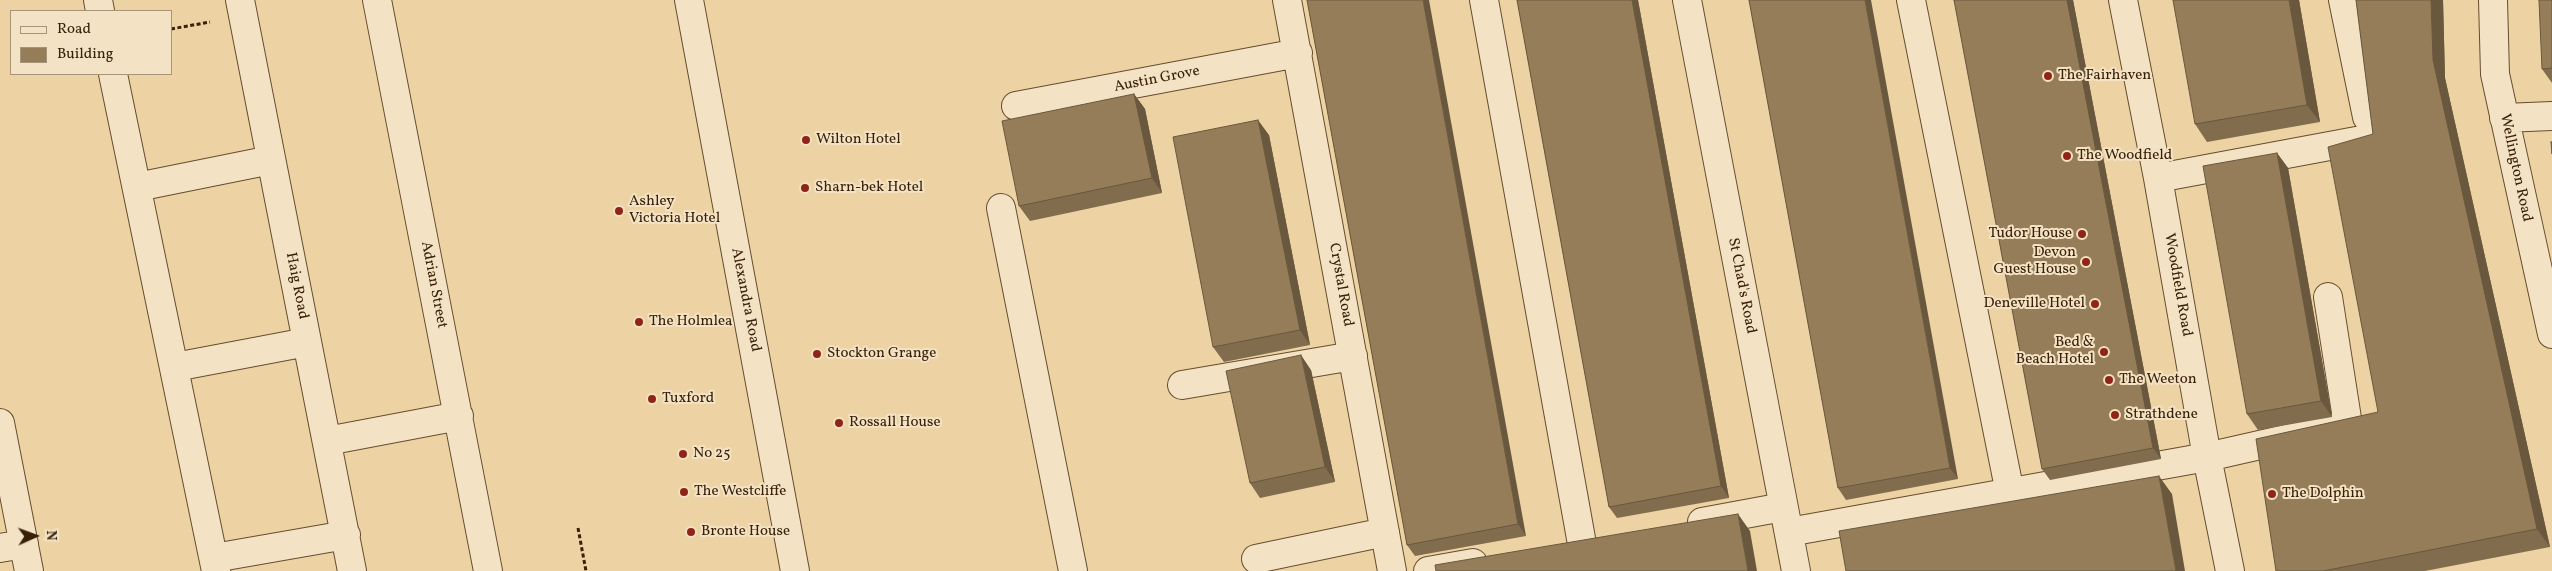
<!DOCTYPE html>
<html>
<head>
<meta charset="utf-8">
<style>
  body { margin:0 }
  #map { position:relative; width:2552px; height:571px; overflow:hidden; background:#edd3a3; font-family:Vollkorn,serif }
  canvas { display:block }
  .legend { position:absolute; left:10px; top:10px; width:162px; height:65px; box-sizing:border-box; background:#f3e2c3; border:1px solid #a89479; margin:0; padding:6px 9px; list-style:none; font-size:15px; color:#382009 }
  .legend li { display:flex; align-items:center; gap:10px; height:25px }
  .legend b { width:25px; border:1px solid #a89479 }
  .north { position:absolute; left:10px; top:511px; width:50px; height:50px; -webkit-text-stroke:4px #f3e2c3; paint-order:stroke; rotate:88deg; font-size:14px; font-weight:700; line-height:20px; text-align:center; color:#382009 }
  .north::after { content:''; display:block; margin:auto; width:18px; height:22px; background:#382009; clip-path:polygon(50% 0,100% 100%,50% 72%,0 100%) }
</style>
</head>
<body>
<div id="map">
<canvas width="2552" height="571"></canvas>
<ul class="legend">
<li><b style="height:6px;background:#f3e2c3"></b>Road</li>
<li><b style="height:14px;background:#967d59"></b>Building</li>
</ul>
<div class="north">N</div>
</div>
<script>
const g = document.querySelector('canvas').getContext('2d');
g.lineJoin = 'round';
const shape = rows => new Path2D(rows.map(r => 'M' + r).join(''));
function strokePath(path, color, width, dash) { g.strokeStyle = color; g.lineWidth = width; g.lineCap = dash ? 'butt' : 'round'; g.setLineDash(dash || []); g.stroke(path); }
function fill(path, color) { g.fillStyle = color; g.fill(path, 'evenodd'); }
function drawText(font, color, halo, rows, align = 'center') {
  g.font = font + ' Vollkorn,serif'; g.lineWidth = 4; g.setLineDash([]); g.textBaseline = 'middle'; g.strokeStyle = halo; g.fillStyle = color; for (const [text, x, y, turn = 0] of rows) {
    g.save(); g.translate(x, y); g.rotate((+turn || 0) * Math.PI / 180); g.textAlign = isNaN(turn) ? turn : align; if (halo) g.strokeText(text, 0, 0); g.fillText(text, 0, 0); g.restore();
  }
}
const minor = shape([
  [98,0,100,11],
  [240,0,352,571],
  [377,0,488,571],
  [689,0,795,571],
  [1287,0,1392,571],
  [1484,0,1582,544],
  [1687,0,1796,571],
  [1911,0,2010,493],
  [2123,0,2158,178,2207,457,2230,571],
  [2343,0,2367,117],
  [2493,0,2495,74,2552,334],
  [113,74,216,571],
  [1016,106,1298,53],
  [2504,118,2552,116],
  [2158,178,2367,139],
  [137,187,271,160],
  [1001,208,1073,571],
  [175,367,307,342],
  [1182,385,1353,356],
  [0,423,29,571],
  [327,441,459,416],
  [1702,522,1783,507],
  [1789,532,2207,457,2348,425,2328,297],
  [0,548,24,544],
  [214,558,346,535],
  [1256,559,1385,532],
  [1428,571,1473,563]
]);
strokePath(minor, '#654d30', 30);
strokePath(shape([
  [171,29,210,22],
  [578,528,586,571]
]), '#382009', 3, [4, 2.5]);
strokePath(minor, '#f3e2c3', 28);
fill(shape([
  [1307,0,1526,536,1415,556,1407,545],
  [1517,0,1638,0,1729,498,1617,518,1609,507],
  [1749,0,1958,479,1846,500,1838,488],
  [1954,0,2073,0,2161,459,2050,480,2042,469],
  [2299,0,2320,122,2207,142,2195,124],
  [2356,0,2443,0,2445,78,2550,547,2425,571,2276,571,2378,412,2373,134],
  [2552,0,2552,83,2542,69],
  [1134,94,1145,109,1162,193,1030,221,1019,206],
  [1269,135,1310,345,1224,362,1213,347],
  [2277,153,2288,168,2332,417,2258,430,2247,414],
  [1311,370,1335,482,1260,498,1250,483]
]), '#816c4d');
fill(shape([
  [1423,0,1429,0,1526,536,1518,524],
  [1632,0,1638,0,1729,498,1721,486],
  [1865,0,1871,0,1958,479,1950,468],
  [2067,0,2073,0,2161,459,2153,448],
  [2289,0,2299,0,2320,122,2307,105],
  [2431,0,2443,0,2445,78,2550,547,2537,529,2433,60],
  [1134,94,1145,109,1162,193,1152,178],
  [1258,120,1269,135,1310,345,1300,330],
  [2277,153,2288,168,2332,417,2321,401],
  [1301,355,1311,370,1335,482,1325,467],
  [2159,476,2172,494,2185,571,2176,571],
  [1738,514,1750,531,1757,571,1748,571]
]), '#69583e');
const building = shape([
  [1307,0,1423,0,1518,524,1407,545,1307,0],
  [1517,0,1632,0,1721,486,1609,507,1517,0],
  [1749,0,1865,0,1950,468,1838,488,1749,0],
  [1954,0,2067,0,2153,448,2042,469,1954,0],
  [2173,0,2289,0,2307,105,2195,124,2173,0],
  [2356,0,2431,0,2433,60,2537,529,2323,571,2276,571,2256,439,2378,412,2328,147,2373,134,2356,0],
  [2539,0,2552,0,2552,68,2542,69,2539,0],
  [1134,94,1152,178,1019,206,1002,121,1134,94],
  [1258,120,1300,330,1213,347,1173,137,1258,120],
  [2551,142,2552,142,2552,154,2551,142],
  [2277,153,2321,401,2247,414,2203,166,2277,153],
  [1301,355,1325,467,1250,483,1226,371,1301,355],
  [2159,476,2176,571,1846,571,1839,531,2159,476],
  [1738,514,1748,571,1436,571,1435,565,1738,514]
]);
fill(building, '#967d59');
strokePath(building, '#69583e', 1);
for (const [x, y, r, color] of [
  [2048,76,5,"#8f2418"],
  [806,140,5,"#8f2418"],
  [2067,156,5,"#8f2418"],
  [805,188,5,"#8f2418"],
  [619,211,5,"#8f2418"],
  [2082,234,5,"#8f2418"],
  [2086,262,5,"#8f2418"],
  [2095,304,5,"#8f2418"],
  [639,322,5,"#8f2418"],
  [2104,352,5,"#8f2418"],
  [817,354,5,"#8f2418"],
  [2109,380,5,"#8f2418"],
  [652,399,5,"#8f2418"],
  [2115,415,5,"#8f2418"],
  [839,423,5,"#8f2418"],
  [683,454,5,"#8f2418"],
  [684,492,5,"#8f2418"],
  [2272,494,5,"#8f2418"],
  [691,532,5,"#8f2418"]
]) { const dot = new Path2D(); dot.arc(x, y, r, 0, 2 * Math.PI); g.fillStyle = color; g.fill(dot); strokePath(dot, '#f3e2c3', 2); }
drawText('15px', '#382009', '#f3e2c3', [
  ["The Fairhaven",2058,76],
  ["Wilton Hotel",816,140],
  ["The Woodfield",2077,156],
  ["Sharn-bek Hotel",815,188],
  ["Ashley",629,202],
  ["Victoria Hotel",629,219],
  ["Tudor House",2072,234,"right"],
  ["Devon",2076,253,"right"],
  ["Guest House",2076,270,"right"],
  ["Deneville Hotel",2085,304,"right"],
  ["The Holmlea",649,322],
  ["Bed &",2094,343,"right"],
  ["Beach Hotel",2094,360,"right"],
  ["Stockton Grange",827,354],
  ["The Weeton",2119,380],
  ["Tuxford",662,399],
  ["Strathdene",2125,415],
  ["Rossall House",849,423],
  ["No 25",693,454],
  ["The Westcliffe",694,492],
  ["The Dolphin",2282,494],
  ["Bronte House",701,532]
], 'left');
drawText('15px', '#382009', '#f3e2c3', [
  ["Austin Grove",1157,80,-11],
  ["Wellington Road",2515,168,78],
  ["Adrian Street",433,285,79],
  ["Crystal Road",1340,285,80],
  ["Woodfield Road",2177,285,80],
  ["Haig Road",296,286,79],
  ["St Chad's Road",1741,286,79],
  ["Alexandra Road",745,300,79]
]);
</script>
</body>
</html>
